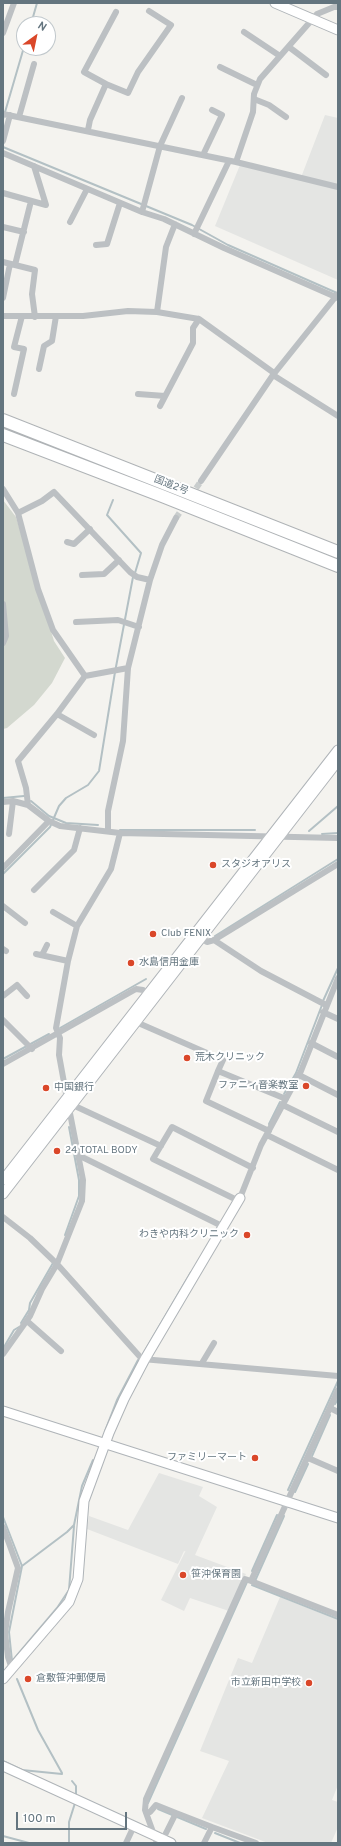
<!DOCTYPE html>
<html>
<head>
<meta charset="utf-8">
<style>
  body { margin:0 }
  #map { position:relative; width:341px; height:1846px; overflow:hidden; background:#f4f3ef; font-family:Overpass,sans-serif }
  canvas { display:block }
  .frame { position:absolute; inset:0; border:4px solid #64757f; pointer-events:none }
  .north { position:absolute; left:16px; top:16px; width:40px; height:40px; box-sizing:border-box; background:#fff; border:1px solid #c1c8cc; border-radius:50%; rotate:33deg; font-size:11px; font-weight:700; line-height:16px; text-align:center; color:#64757f }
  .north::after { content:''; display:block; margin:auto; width:14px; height:18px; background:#da4729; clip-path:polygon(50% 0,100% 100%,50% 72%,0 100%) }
  .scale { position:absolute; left:16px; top:1812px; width:111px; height:18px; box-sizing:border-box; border:2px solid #64757f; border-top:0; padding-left:5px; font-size:12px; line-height:14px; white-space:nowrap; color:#64757f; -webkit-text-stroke:3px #fff; paint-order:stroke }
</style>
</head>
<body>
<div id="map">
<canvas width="341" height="1846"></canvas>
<div class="frame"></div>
<div class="north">N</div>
<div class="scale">100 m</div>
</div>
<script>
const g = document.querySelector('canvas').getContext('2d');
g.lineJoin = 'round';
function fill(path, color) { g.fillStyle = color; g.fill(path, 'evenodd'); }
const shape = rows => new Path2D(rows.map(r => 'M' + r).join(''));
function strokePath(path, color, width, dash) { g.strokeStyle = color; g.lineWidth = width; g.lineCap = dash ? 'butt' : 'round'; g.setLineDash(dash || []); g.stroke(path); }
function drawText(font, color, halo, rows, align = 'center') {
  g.font = font + ' Overpass,"Noto Sans JP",sans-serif'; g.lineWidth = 4; g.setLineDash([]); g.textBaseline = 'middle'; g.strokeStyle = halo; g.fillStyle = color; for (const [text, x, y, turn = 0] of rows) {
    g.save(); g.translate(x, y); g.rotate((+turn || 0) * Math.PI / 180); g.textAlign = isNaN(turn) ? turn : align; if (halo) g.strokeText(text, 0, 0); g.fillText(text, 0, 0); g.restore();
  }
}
fill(shape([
  [325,115,338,118,338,280,215,226,240,165,300,180],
  [159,1473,203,1487,199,1496,217,1507,195,1555,246,1574,229,1611,190,1598,184,1611,161,1600,185,1552,186,1552,184,1551,178,1564,87,1529,89,1516,128,1530],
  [280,1597,338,1620,338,1785,332,1800,338,1802,338,1827,331,1843,268,1843,202,1818,229,1761,200,1751,238,1658,252,1663]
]), '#e4e5e3');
fill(shape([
  [3,500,16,517,54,641,65,658,52,683,34,705,7,728,3,729]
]), '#d3d8cf');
strokePath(shape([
  [31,24,37,3],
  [3,119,24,47],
  [3,147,192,225,228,245,337,293],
  [113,500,107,515,141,553,135,573],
  [3,798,24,796],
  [31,801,49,816,66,823,98,825],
  [120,830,255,830],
  [309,831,338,806],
  [322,834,338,833],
  [3,874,50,827,59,806,66,798,88,785,99,771,115,672,133,577],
  [215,936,338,859],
  [323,1001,338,968],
  [60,1028,146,979],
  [3,1059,49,1034],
  [284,1094,296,1073,322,1005],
  [269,1124,280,1102],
  [65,1235,79,1196,79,1180,69,1127],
  [21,1323,29,1310,30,1303,53,1263],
  [4,1347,14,1330,19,1327],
  [143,1354,191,1272],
  [335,1404,338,1399],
  [105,1431,117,1400,138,1360],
  [312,1456,330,1415],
  [288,1490,338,1381],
  [295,1492,308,1464],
  [3,1517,22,1566],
  [252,1571,277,1515],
  [255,1581,284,1516],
  [252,1585,338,1619],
  [13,1660,57,1608,69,1590,74,1526],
  [12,1661,9,1632,22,1566,67,1532,74,1525,82,1486,93,1460],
  [17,1679,38,1730,62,1773],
  [3,1761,22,1770,62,1774],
  [72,1781,76,1786,76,1795],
  [148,1803,247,1582],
  [158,1809,206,1829],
  [215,1833,240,1843],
  [3,1836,29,1843],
  [69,1843,69,1822,75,1803]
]), '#b3c0c4', 2);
strokePath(shape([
  [176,518,201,481]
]), '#c9cdcd', 6, [6, 3]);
const secondary = shape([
  [275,3,338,30],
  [3,1180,338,750],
  [3,1194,338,761],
  [3,1411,338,1518],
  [3,1679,69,1602,78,1579,84,1501,109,1433,124,1399,145,1359,240,1198],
  [3,1766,171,1843]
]);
const highway = shape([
  [3,420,338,552],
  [3,435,162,496,338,566]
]);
strokePath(secondary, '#afb4b8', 11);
strokePath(highway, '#afb3b6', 14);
strokePath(shape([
  [244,32,280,56],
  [3,33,14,3],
  [289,47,326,75],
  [220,67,257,85],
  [106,84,128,93,138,72,171,25,149,11],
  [254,99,269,105,286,117],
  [3,114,236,162,338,187],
  [19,117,34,64],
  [88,130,90,120,106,84,84,72,116,12],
  [3,141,10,115],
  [3,153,142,212,164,219,224,248,338,298],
  [203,155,222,115,212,110],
  [236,162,253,112,254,94,260,79,317,14,334,7,338,7],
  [3,193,46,205,34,166],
  [142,212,160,146,182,98],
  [70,222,87,189],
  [3,227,24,232],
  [194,234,229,161],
  [96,245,107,244,120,203],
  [3,262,35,270,32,294,35,317],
  [15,265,31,201],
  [3,298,10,264],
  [157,312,166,247,175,224],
  [3,316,83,316,128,311,157,312,199,319,274,373],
  [39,369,44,346,52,341,56,316],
  [273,375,338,416],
  [14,394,24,349,14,347,22,316],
  [138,394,165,396],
  [160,406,193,343,193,328,199,319],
  [201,481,273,375,337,295],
  [3,489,18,513,38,589,53,630,85,676],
  [18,513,42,501,54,492,130,572,137,577,150,580],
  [67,542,74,544,90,529],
  [82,575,104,574,119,560],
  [3,604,6,636,3,643],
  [76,622,118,620,139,627],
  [57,714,94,735],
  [3,802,13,801,28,805,49,821,60,826,120,833,338,838],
  [28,805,26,788,18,761,57,714,85,676,128,668],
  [108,831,108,811,123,741,128,668,150,580,162,545,176,518],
  [9,834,13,801],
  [3,868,49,821],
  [34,890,74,850,80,828],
  [3,906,25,923],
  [53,912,77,926],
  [199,937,207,942,214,940,338,864],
  [214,940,261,971,326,1005],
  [3,949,6,951],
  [36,954,68,961],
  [42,955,47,945],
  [3,996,17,985,27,996],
  [323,1012,338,1019],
  [3,1020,32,1049],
  [136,1022,223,1060,218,1071],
  [311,1043,338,1057],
  [3,1064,136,989,143,990,151,996],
  [299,1075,338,1095],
  [67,1099,59,1055,60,1038,56,1028,68,961,77,926,111,869,120,833],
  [71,1102,77,1107,161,1146],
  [283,1105,338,1132],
  [269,1131,206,1101,218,1071,286,1099],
  [267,1135,338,1170],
  [78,1155,224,1227],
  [240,1198,261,1145,301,1071,338,978],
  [239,1201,153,1159,172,1127,253,1168],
  [3,1217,30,1238,57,1264,142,1359,338,1376],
  [27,1321,61,1351],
  [3,1354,30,1316,42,1289,57,1264,82,1201,83,1180,69,1108],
  [202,1363,214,1343],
  [338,1390,251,1581,338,1615],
  [330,1408,338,1412],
  [308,1458,338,1471],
  [3,1527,18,1568,8,1612,5,1633,8,1657,12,1669],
  [146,1813,150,1812,156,1805,176,1813],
  [163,1839,176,1813,212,1827],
  [126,1843,134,1826],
  [157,1843,145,1810,146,1799,245,1579,251,1581],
  [204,1843,212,1827,256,1843]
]), '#bcc0c3', 6);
strokePath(secondary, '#fff', 9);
strokePath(highway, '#fff', 12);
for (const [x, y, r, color] of [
  [213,865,4,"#da4729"],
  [153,934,4,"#da4729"],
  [131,963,4,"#da4729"],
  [187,1058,4,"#da4729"],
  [306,1086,4,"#da4729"],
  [46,1088,4,"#da4729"],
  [57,1151,4,"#da4729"],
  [247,1235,4,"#da4729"],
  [255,1458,4,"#da4729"],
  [183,1575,4,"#da4729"],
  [28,1679,4,"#da4729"],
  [309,1683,4,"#da4729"]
]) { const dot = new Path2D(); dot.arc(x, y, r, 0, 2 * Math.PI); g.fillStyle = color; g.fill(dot); strokePath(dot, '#fff', 1.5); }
drawText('10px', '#64757f', '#fff', [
  ["国道2号",171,486,21]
]);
drawText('10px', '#64757f', '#fff', [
  ["スタジオアリス",221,865],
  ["Club FENIX",161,934],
  ["水島信用金庫",139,963],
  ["荒木クリニック",195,1058],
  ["ファニィ音楽教室",298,1086,"right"],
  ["中国銀行",54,1088],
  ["24 TOTAL BODY",65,1151],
  ["わきや内科クリニック",239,1235,"right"],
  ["ファミリーマート",247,1458,"right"],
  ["笹沖保育園",191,1575],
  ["倉敷笹沖郵便局",36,1679],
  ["市立新田中学校",301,1683,"right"]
], 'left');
</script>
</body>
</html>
